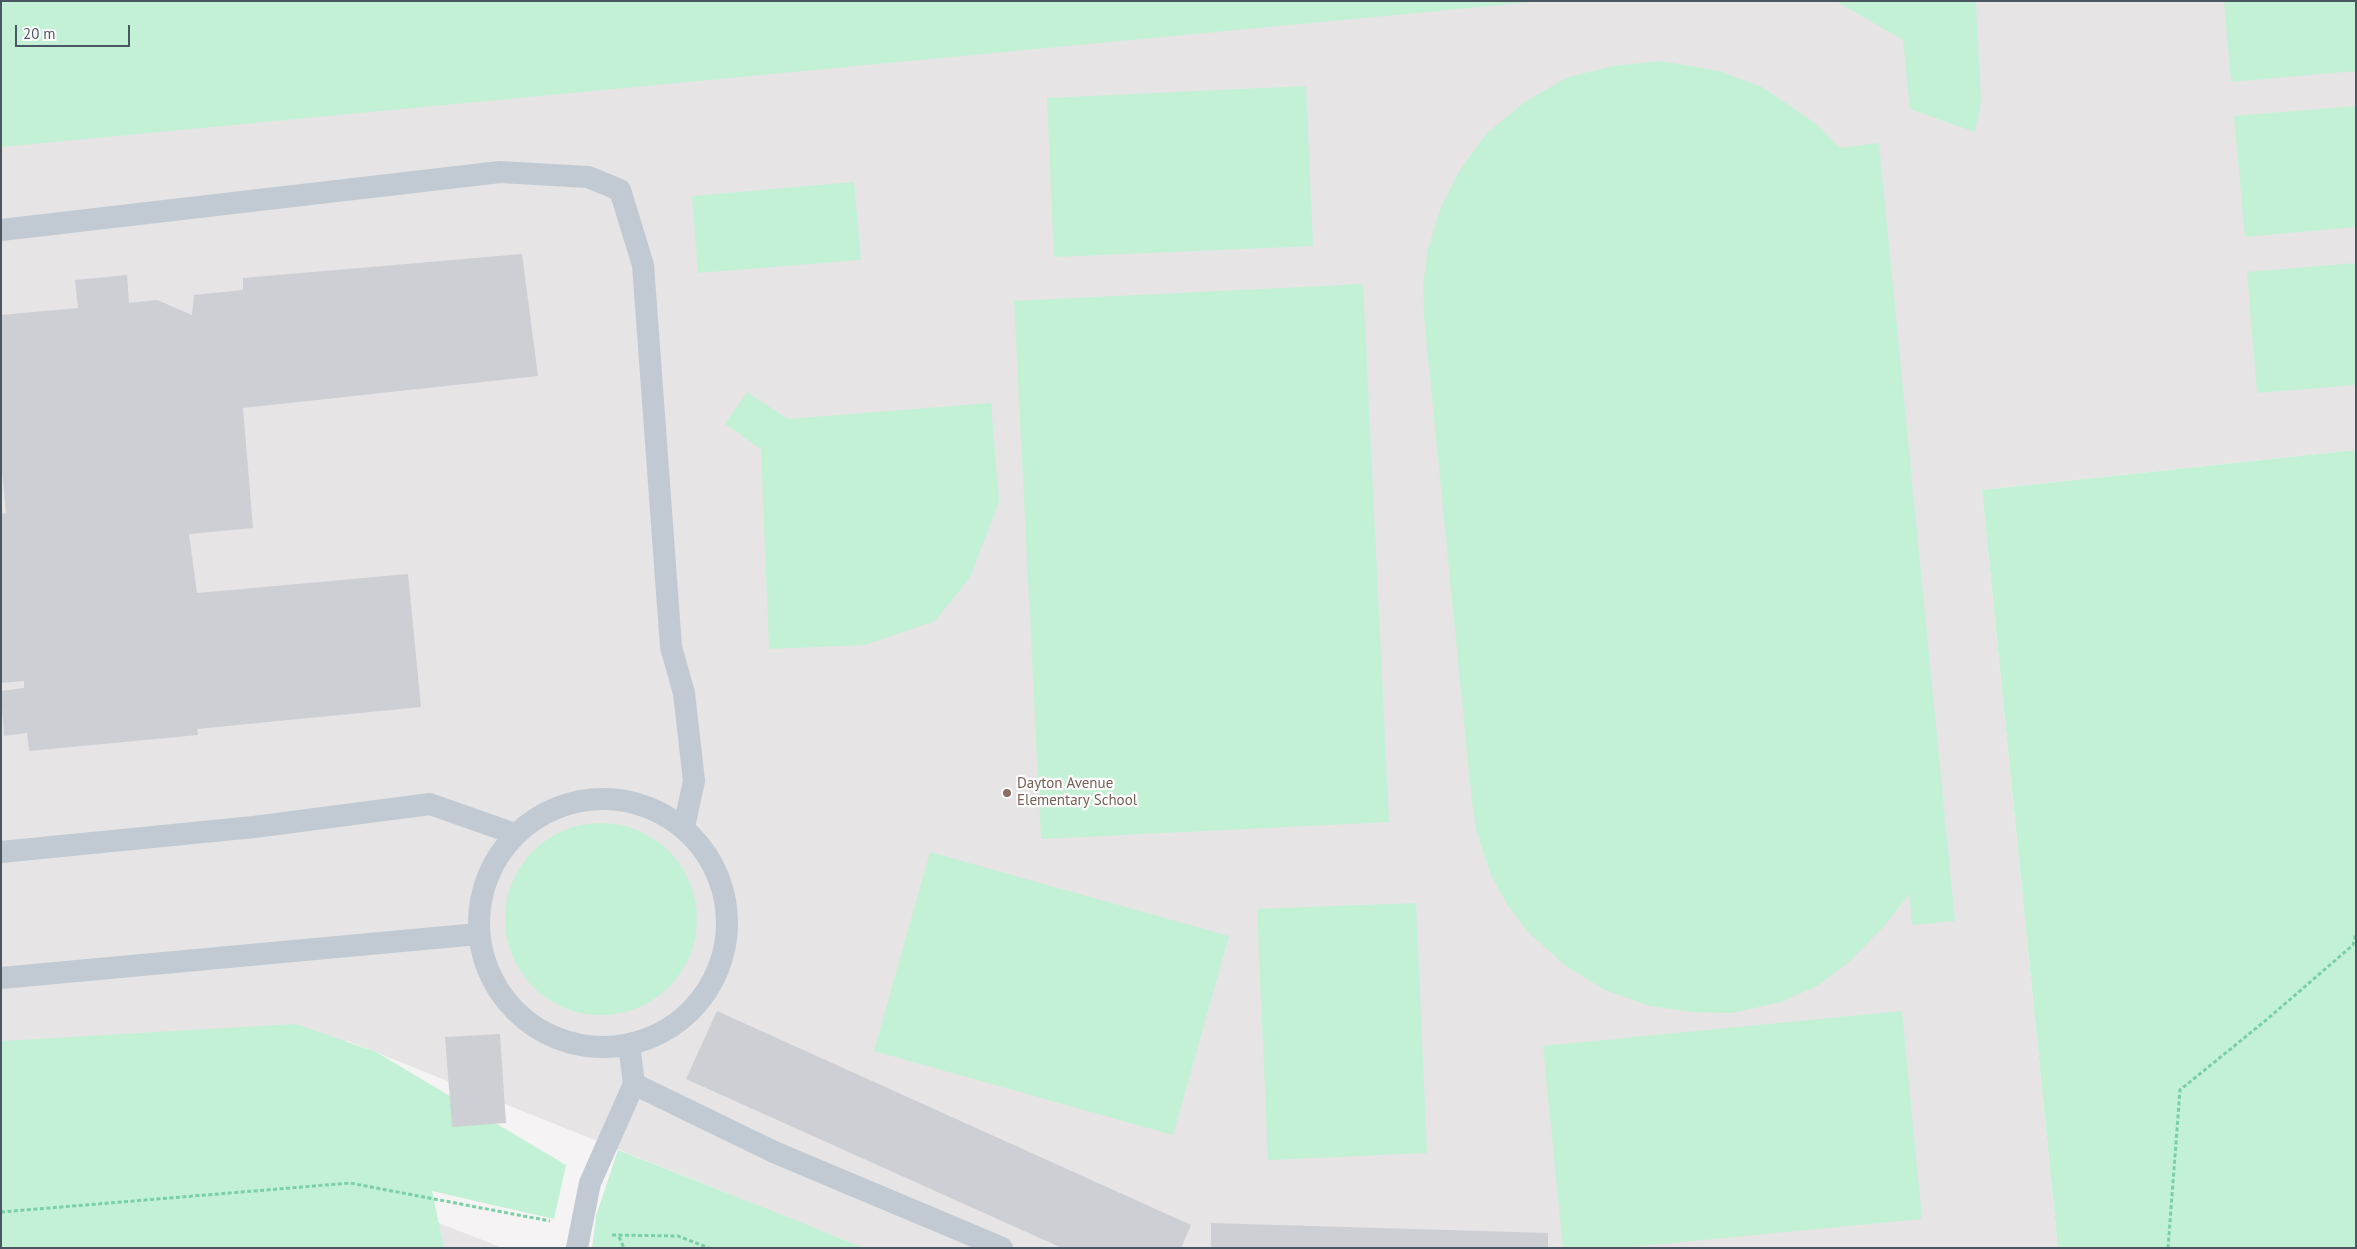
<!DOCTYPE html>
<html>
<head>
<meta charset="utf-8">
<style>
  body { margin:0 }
  #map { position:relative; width:2357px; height:1249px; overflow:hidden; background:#f5f3f3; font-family:"PT Sans",sans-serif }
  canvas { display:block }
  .frame { position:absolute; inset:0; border:2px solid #4a5661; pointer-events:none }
  .scale { position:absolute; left:15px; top:25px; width:115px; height:22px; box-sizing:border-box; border:2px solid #4a5661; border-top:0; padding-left:6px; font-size:15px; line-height:18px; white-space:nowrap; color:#4a5661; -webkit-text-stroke:4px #fff; paint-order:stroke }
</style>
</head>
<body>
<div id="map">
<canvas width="2357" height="1249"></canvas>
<div class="frame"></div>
<div class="scale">20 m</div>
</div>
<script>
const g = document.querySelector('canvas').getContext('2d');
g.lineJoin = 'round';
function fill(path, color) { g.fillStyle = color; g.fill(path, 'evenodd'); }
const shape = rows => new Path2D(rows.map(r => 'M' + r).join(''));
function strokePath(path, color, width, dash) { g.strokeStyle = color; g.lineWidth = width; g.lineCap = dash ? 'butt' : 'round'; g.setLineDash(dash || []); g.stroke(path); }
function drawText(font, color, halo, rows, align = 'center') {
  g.font = font + ' "PT Sans",sans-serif'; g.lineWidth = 4.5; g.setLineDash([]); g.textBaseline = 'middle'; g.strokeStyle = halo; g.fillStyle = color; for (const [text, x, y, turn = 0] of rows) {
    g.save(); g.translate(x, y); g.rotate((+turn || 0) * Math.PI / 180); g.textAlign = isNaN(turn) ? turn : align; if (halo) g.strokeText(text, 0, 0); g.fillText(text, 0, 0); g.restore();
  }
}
fill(shape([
  [1519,1,2356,1,2356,450,1982,490,2058,1248,864,1248,348,1041,1,1072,1,146],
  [395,1206,503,1248,399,1248]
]), '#e6e4e5');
fill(shape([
  [1,1,1543,1,1,147],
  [1836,1,1976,1,1981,102,1975,132,1910,109,1903,40],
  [2224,1,2356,1,2356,71,2231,82],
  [1661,61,1719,71,1762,87,1815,123,1840,148,1879,143,1955,921,1912,925,1909,894,1886,924,1850,961,1817,986,1781,1002,1732,1013,1693,1012,1650,1006,1605,990,1566,966,1530,934,1508,906,1491,875,1477,833,1472,802,1424,317,1423,284,1428,249,1441,207,1460,170,1487,133,1525,102,1566,78,1613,66],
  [1306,86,1313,246,1054,257,1047,98],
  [2356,106,2356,227,2245,237,2234,116],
  [854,182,861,260,698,273,692,196],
  [2356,263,2356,385,2257,393,2247,272],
  [1363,284,1389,822,1041,839,1014,301],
  [747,392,788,419,991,403,999,502,970,577,935,621,865,645,769,649,761,449,725,424],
  [2356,450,2356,1248,2058,1248,1982,490],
  '505 919a96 96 0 1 1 192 0a96 96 0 1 1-192 0Z',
  [930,852,1229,936,1173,1135,874,1051],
  [1416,903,1427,1153,1268,1160,1257,909],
  [1902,1011,1922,1219,1620,1248,1563,1248,1543,1046],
  [296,1024,376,1052,566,1165,554,1219,432,1191,444,1248,1,1248,1,1041],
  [618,1150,793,1219,864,1248,592,1248,596,1216]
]), '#c3f1d5');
fill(shape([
  [522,254,538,376,243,408,253,528,189,534,197,593,408,574,421,707,197,729,198,735,29,751,27,733,4,736,1,691,24,688,24,681,1,683,1,514,6,513,1,461,1,315,78,308,75,280,127,275,129,303,157,300,192,315,194,295,243,290,243,278],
  [717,1011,1191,1225,1181,1248,1062,1248,686,1079],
  [500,1034,506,1123,452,1127,445,1037],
  [1211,1223,1548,1233,1548,1248,1211,1248]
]), '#cdcfd5');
strokePath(shape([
  [1,1212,350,1183,550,1221],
  [612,1235,678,1236,709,1248],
  [619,1237,624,1248],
  [2168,1248,2180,1090,2265,1021,2353,945,2356,933]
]), '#7ad0a6', 3, [4, 2.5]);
strokePath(shape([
  [1,230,500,172,588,177,620,190,643,265,671,647,684,693,694,781,684,827],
  '479 923a124 124 0 1 1 248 0a124 124 0 1 1-248 0Z',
  [1,852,254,827,430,804,515,834],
  [1,978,478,934],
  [634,1084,774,1152,1002,1248],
  [577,1248,590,1183,634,1084,629,1045]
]), '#c1cad2', 22);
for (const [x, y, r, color] of [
  [1007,793,5,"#8d6e63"]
]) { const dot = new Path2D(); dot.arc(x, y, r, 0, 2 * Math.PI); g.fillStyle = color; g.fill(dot); strokePath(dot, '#fff', 2); }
drawText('15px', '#785e54', '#fff', [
  ["Dayton Avenue",1017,784],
  ["Elementary School",1017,801]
], 'left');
</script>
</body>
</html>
